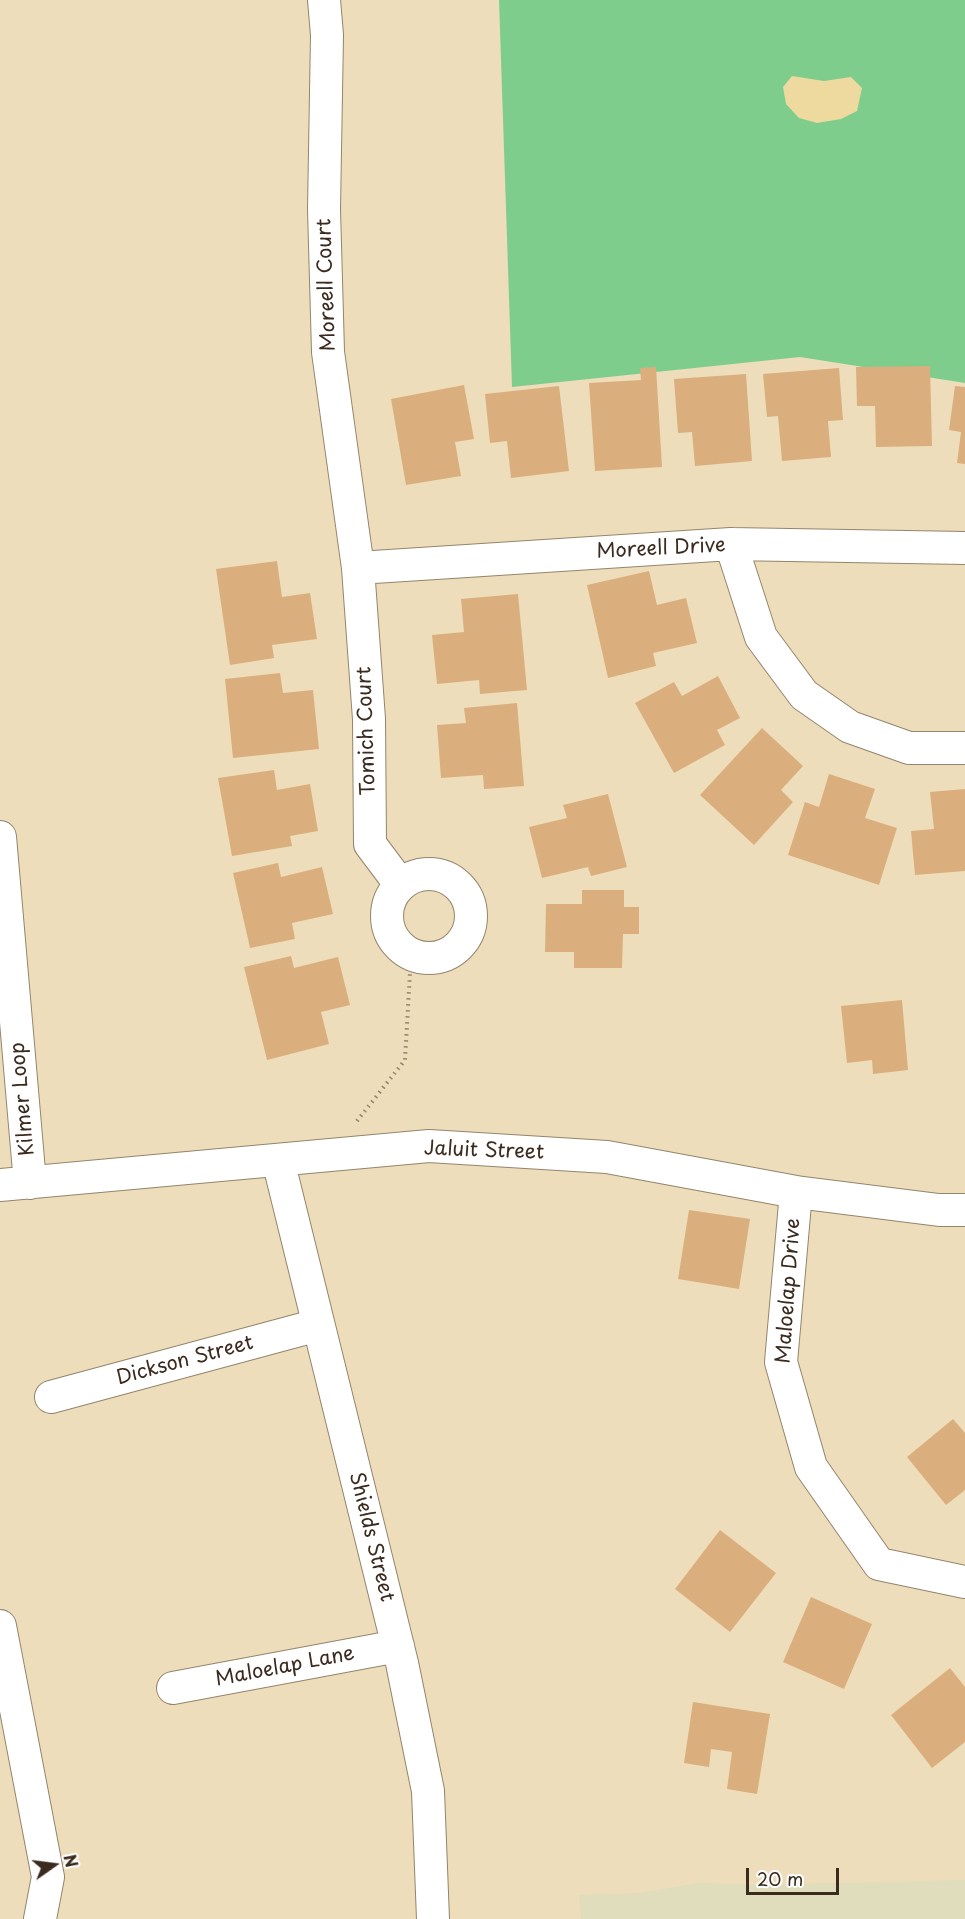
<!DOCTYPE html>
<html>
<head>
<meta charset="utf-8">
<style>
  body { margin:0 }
  #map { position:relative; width:965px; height:1919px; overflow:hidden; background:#edb; font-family:"Playpen Sans",sans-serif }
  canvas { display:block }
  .north { position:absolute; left:24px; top:1835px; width:60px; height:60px; -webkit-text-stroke:4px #fff; paint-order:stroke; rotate:76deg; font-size:16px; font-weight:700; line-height:24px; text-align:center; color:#3b2a1e }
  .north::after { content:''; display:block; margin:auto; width:21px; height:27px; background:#3b2a1e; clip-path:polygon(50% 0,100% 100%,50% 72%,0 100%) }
  .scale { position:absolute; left:746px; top:1868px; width:93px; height:27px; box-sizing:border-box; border:3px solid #3b2a1e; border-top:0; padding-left:8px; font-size:18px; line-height:21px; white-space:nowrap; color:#3b2a1e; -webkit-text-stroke:4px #fff; paint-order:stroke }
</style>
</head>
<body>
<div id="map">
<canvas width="965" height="1919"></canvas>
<div class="north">N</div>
<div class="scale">20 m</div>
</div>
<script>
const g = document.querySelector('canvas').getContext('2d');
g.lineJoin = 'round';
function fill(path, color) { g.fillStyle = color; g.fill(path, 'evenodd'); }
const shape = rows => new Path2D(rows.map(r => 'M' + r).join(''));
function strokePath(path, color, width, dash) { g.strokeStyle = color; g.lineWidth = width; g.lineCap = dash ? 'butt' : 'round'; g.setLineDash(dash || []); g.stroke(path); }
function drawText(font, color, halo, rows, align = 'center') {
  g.font = font + ' "Playpen Sans",sans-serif'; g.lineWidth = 5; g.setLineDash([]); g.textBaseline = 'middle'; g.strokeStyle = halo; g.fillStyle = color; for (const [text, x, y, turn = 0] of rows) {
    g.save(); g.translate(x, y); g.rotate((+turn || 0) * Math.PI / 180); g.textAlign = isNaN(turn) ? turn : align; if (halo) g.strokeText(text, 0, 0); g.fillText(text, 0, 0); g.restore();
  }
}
fill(shape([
  [965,1880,965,1919,581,1919,579,1895,639,1893,699,1883,760,1885]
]), '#dfddbb');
fill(shape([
  [499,0,965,0,965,383,800,357,512,387]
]), '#7ecd8d');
fill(shape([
  [792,76,824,81,851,77,862,88,857,111,841,119,817,123,799,118,786,104,783,87]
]), '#eeda9e');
fill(shape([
  [930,366,932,446,876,447,875,406,857,406,856,367],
  [656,367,662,467,595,471,589,383,641,380,640,368],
  [839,368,843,420,828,421,831,457,782,461,778,416,767,417,763,374],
  [746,374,752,461,695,466,692,432,678,433,674,379],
  [464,385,474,439,455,442,461,476,406,485,391,399],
  [559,386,569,471,511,478,507,441,490,443,485,394],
  [955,386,965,387,965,464,957,463,961,432,949,430],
  [277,561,282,597,310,593,317,639,272,645,274,658,230,665,216,569],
  [649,571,657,605,686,598,697,643,653,653,656,666,608,678,587,585],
  [518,594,527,690,480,694,479,680,437,684,432,635,464,632,461,599],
  [280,673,283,693,313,690,319,749,233,758,225,679],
  [718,676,740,718,717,730,725,745,674,773,635,703,674,682,682,696],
  [517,703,524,786,484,789,483,775,441,778,437,725,466,723,464,708],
  [762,728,803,766,781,790,793,802,754,845,700,795],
  [274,770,277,790,310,784,318,831,290,836,292,846,232,856,218,778],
  [829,774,875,789,865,818,897,828,879,885,788,855,805,802,819,807],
  [965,789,965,871,915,875,911,831,934,829,930,792],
  [608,794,627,867,591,876,588,867,542,878,529,827,567,818,563,805],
  [278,863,281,877,322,867,333,914,292,923,295,939,250,948,233,873],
  [582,890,624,890,624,907,639,907,639,934,623,934,622,968,574,968,574,952,545,952,546,904,582,904],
  [291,956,294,968,338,957,350,1005,321,1012,329,1044,267,1060,244,967],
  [902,1000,908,1070,873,1074,872,1060,847,1063,841,1006],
  [689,1210,750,1219,739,1289,678,1279],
  [953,1419,965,1433,965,1490,946,1505,907,1457],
  [720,1530,776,1573,730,1632,675,1589],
  [811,1597,872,1624,844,1689,783,1662],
  [950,1668,965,1687,965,1742,932,1768,891,1715],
  [693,1702,770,1714,757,1794,727,1789,732,1752,711,1749,709,1767,684,1763]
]), '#daaf7d');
const minor = shape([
  [324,0,327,35,324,209,328,352,358,568,369,719,370,844,400,884],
  [731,544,761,637,804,695,850,727,909,748,965,748],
  [358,568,731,544,965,548],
  [0,837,30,1183],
  '387 916a42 42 0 1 1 84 0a42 42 0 1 1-84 0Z',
  [278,1160,402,1663,428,1791,433,1919],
  [0,1185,429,1146,607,1157,796,1192,939,1210,965,1210],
  [796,1192,781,1362,811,1467,879,1564,965,1582],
  [51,1397,318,1325],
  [0,1626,48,1877,40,1919],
  [173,1688,398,1646]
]);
strokePath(minor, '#94846c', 34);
strokePath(shape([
  [357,1121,405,1060,411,955]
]), '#94846c', 4, [1.5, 4.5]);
strokePath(minor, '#fff', 32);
drawText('20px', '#3b2a1e', '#fff', [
  ["Moreell Court",327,285,-92],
  ["Moreell Drive",661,549,-3],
  ["Tomich Court",367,731,-92],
  ["Kilmer Loop",23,1099,-95],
  ["Jaluit Street",484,1151,2],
  ["Maloelap Drive",789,1291,-86],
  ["Dickson Street",185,1361,-15],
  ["Shields Street",371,1537,76],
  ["Maloelap Lane",285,1667,-11]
]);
</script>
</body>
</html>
